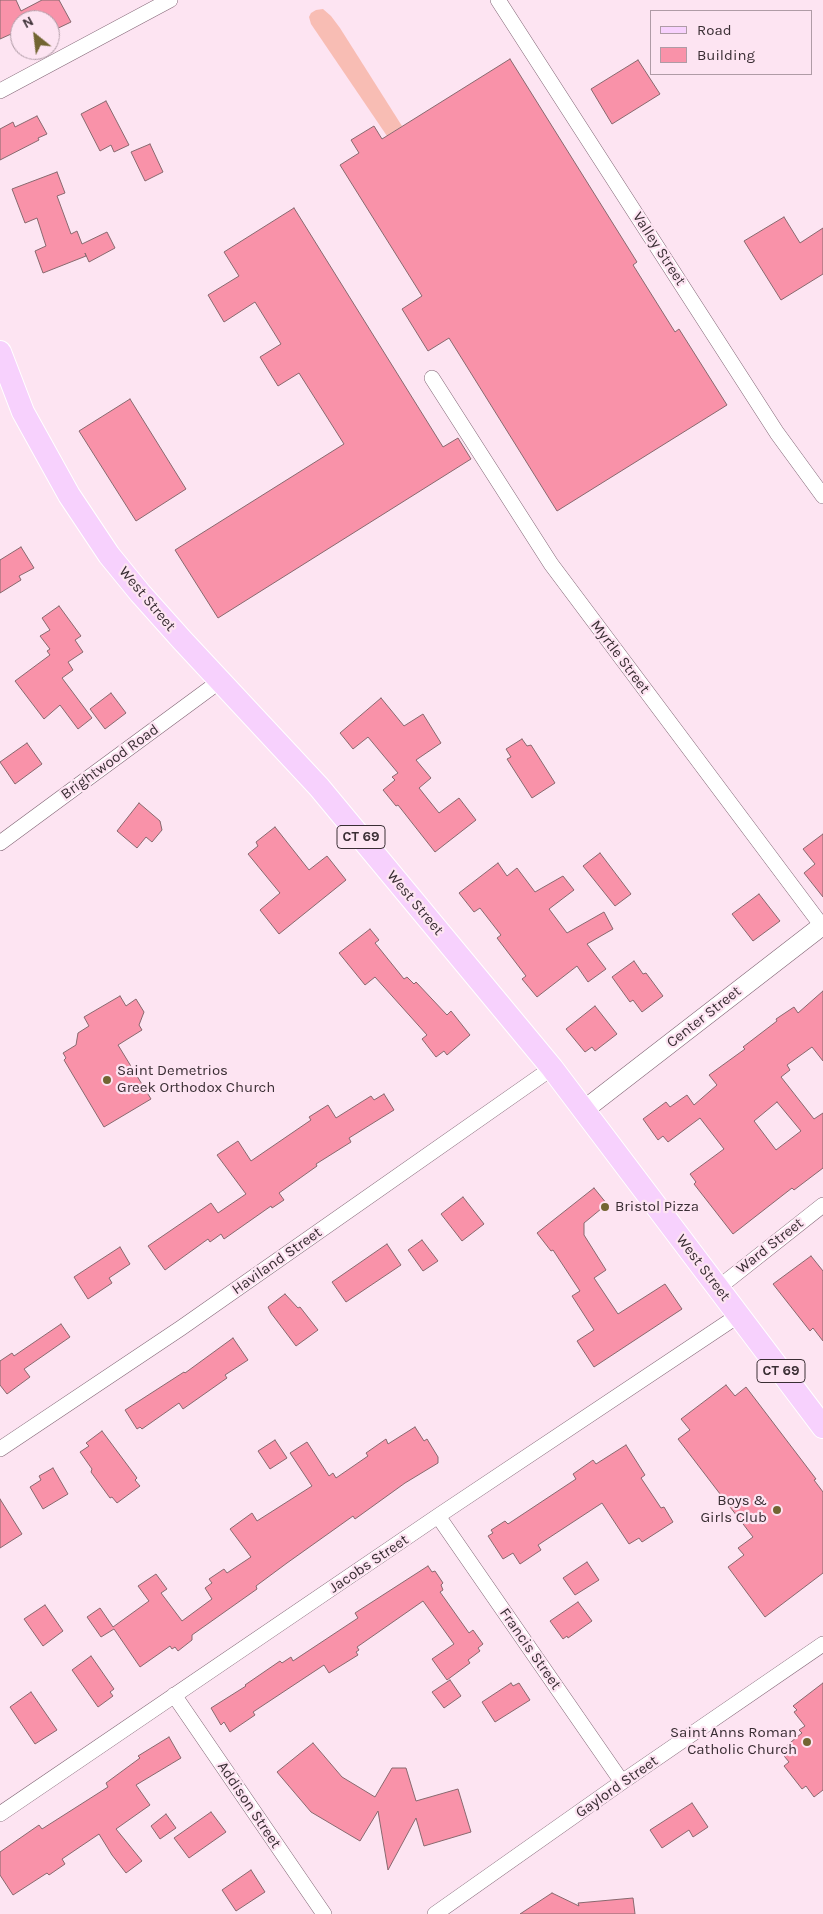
<!DOCTYPE html>
<html>
<head>
<meta charset="utf-8">
<style>
  body { margin:0 }
  #map { position:relative; width:823px; height:1914px; overflow:hidden; background:#fde4f2; font-family:Karla,sans-serif }
  canvas { display:block }
  .legend { position:absolute; left:650px; top:10px; width:162px; height:65px; box-sizing:border-box; background:#fde4f2; border:1px solid #af9ba6; margin:0; padding:6px 9px; list-style:none; font-size:15px; color:#3a2e34 }
  .legend li { display:flex; align-items:center; gap:10px; height:25px }
  .legend b { width:25px; border:1px solid #af9ba6 }
  .north { position:absolute; left:10px; top:10px; width:50px; height:50px; box-sizing:border-box; background:#fde4f2; border:1px solid #af9ba6; border-radius:50%; rotate:331deg; font-size:14px; font-weight:700; line-height:20px; text-align:center; color:#3a2e34 }
  .north::after { content:''; display:block; margin:auto; width:18px; height:22px; background:#726532; clip-path:polygon(50% 0,100% 100%,50% 72%,0 100%) }
</style>
</head>
<body>
<div id="map">
<canvas width="823" height="1914"></canvas>
<ul class="legend">
<li><b style="height:6px;background:#f7d1fd"></b>Road</li>
<li><b style="height:14px;background:#f992a9"></b>Building</li>
</ul>
<div class="north">N</div>
</div>
<script>
const g = document.querySelector('canvas').getContext('2d');
g.lineJoin = 'round';
function fill(path, color) { g.fillStyle = color; g.fill(path, 'evenodd'); }
const shape = rows => new Path2D(rows.map(r => 'M' + r).join(''));
function strokePath(path, color, width, dash) { g.strokeStyle = color; g.lineWidth = width; g.lineCap = dash ? 'butt' : 'round'; g.setLineDash(dash || []); g.stroke(path); }
function drawText(font, color, halo, rows, align = 'center') {
  g.font = font + ' Karla,sans-serif'; g.lineWidth = 4.5; g.setLineDash([]); g.textBaseline = 'middle'; g.strokeStyle = halo; g.fillStyle = color; for (const [text, x, y, turn = 0] of rows) {
    g.save(); g.translate(x, y); g.rotate((+turn || 0) * Math.PI / 180); g.textAlign = isNaN(turn) ? turn : align; if (halo) g.strokeText(text, 0, 0); g.fillText(text, 0, 0); g.restore();
  }
}
fill(shape([
  [323,9,331,16,340,28,402,126,387,136,311,24,309,17,311,13,316,10]
]), '#f8bdb4');
const building = shape([
  [0,0,16,0,21,11,42,0,59,0,71,22,50,32,50,20,20,20,20,30,0,39,0,0],
  [510,59,637,262,633,265,675,332,679,329,727,405,557,511,449,338,428,351,402,309,422,296,340,165,359,153,351,140,374,126,382,139,510,59],
  [638,60,660,94,612,124,591,89,638,60],
  [106,101,129,145,114,152,111,145,100,151,81,114,106,101],
  [37,116,47,134,38,138,39,140,0,160,0,129,13,122,15,127,37,116],
  [150,144,163,172,145,181,131,152,150,144],
  [57,172,65,193,57,196,71,234,77,231,82,244,107,232,115,248,89,262,85,253,86,256,43,273,35,251,46,246,37,218,25,223,12,189,57,172],
  [294,208,443,447,458,438,471,459,218,618,175,550,344,444,299,373,278,386,260,357,281,344,255,302,224,322,208,295,239,276,224,252,294,208],
  [784,217,800,243,823,228,823,274,781,300,744,241,784,217],
  [130,399,186,489,136,521,79,431,130,399],
  [21,547,34,568,19,576,21,580,0,593,0,560,21,547],
  [59,606,81,636,75,640,83,652,68,662,73,670,62,678,92,718,78,729,60,705,44,719,15,681,50,655,47,651,50,649,40,636,50,630,42,618,59,606],
  [111,693,126,713,105,729,90,709,111,693],
  [381,698,404,726,423,714,441,743,416,760,431,778,419,788,439,813,459,798,476,820,435,852,398,805,396,806,383,790,395,780,392,777,398,773,368,737,353,749,340,733,381,698],
  [522,739,527,746,531,745,555,783,532,798,507,759,511,757,506,749,522,739],
  [27,743,42,764,15,784,0,762,27,743],
  [139,803,160,821,162,830,152,842,146,837,137,848,117,831,139,803],
  [275,827,309,870,327,856,346,880,279,934,260,910,280,893,248,854,258,846,256,842,275,827],
  [823,834,823,897,804,873,815,864,803,849,823,834],
  [600,853,631,894,615,906,583,866,600,853],
  [498,863,507,876,517,868,535,892,563,876,574,890,549,909,567,933,604,912,613,929,587,944,606,969,588,982,577,966,537,997,522,979,526,976,497,938,501,935,480,908,474,912,459,893,498,863],
  [759,894,780,921,753,941,732,914,759,894],
  [370,929,379,940,375,943,404,979,407,977,414,984,416,982,447,1015,451,1011,470,1035,447,1055,444,1051,436,1057,422,1039,427,1035,375,977,365,985,339,953,370,929],
  [634,961,643,974,646,973,663,996,642,1012,633,1000,630,1002,612,977,634,961],
  [823,991,823,1061,812,1047,787,1065,790,1070,781,1077,814,1119,823,1113,823,1168,794,1190,792,1188,733,1234,694,1184,696,1182,690,1174,724,1149,700,1118,668,1142,663,1136,658,1140,643,1119,666,1102,670,1107,687,1095,694,1105,717,1085,709,1075,745,1049,743,1047,777,1021,776,1019,794,1007,798,1013,823,991],
  [777,1102,801,1131,776,1150,754,1121,777,1102],
  [120,996,126,1006,136,999,144,1012,139,1025,142,1030,118,1045,151,1099,104,1127,64,1060,66,1058,63,1053,76,1045,78,1033,89,1026,84,1017,120,996],
  [595,1006,617,1034,595,1051,592,1047,585,1052,566,1029,595,1006],
  [384,1094,394,1110,349,1138,351,1142,316,1164,317,1166,279,1193,284,1200,272,1208,271,1206,224,1239,221,1234,210,1242,208,1239,165,1270,148,1246,211,1203,218,1213,246,1194,217,1155,238,1141,251,1161,311,1120,309,1117,328,1105,336,1118,371,1096,374,1100,384,1094],
  [594,1188,607,1204,584,1223,584,1235,606,1270,594,1278,618,1314,665,1284,682,1309,594,1367,577,1341,594,1330,572,1296,580,1291,553,1250,551,1251,537,1233,594,1188],
  [463,1197,484,1224,462,1241,441,1214,463,1197],
  [422,1240,438,1261,423,1271,408,1250,422,1240],
  [387,1244,401,1265,346,1302,332,1282,387,1244],
  [120,1247,130,1264,109,1278,112,1283,88,1299,74,1277,120,1247],
  [811,1256,823,1271,823,1341,813,1328,810,1331,773,1284,811,1256],
  [285,1294,298,1308,300,1307,318,1330,296,1346,271,1313,268,1307,285,1294],
  [61,1324,70,1337,24,1369,30,1377,7,1394,0,1385,0,1361,12,1353,14,1356,61,1324],
  [233,1338,248,1360,225,1375,227,1378,183,1409,179,1403,142,1429,140,1427,137,1429,125,1410,184,1372,185,1373,233,1338],
  [726,1385,735,1396,746,1387,816,1479,814,1480,823,1492,823,1573,765,1617,728,1567,744,1555,738,1548,753,1537,678,1439,690,1430,681,1419,726,1385],
  [415,1427,424,1441,427,1439,438,1457,438,1463,405,1483,355,1519,353,1516,287,1563,256,1586,257,1589,192,1635,192,1640,178,1651,175,1647,172,1649,170,1646,140,1667,114,1629,101,1637,87,1617,100,1608,113,1627,149,1601,138,1586,156,1574,167,1589,161,1593,182,1621,212,1599,205,1588,212,1583,209,1579,224,1569,227,1573,251,1557,230,1529,252,1513,257,1521,312,1486,290,1453,307,1442,329,1476,333,1473,336,1478,368,1456,366,1453,386,1439,388,1444,415,1427],
  [102,1431,137,1478,135,1480,140,1486,117,1503,112,1497,110,1498,91,1472,92,1469,80,1452,89,1446,86,1443,102,1431],
  [275,1440,287,1458,270,1469,258,1451,275,1440],
  [626,1445,645,1475,641,1478,661,1508,664,1507,673,1522,642,1542,639,1538,629,1544,602,1503,538,1545,541,1550,520,1564,513,1553,503,1559,488,1536,493,1533,491,1530,505,1521,508,1524,576,1479,573,1474,593,1460,596,1464,626,1445],
  [53,1468,68,1494,43,1509,30,1487,41,1480,39,1476,53,1468],
  [0,1499,22,1534,0,1548,0,1499],
  [587,1562,599,1580,575,1595,563,1578,587,1562],
  [428,1566,432,1572,435,1571,443,1583,441,1585,443,1590,440,1592,469,1633,473,1630,483,1644,478,1648,480,1651,468,1660,470,1663,447,1680,432,1659,454,1644,423,1601,357,1647,359,1650,356,1652,358,1655,329,1673,324,1665,253,1712,255,1715,230,1732,224,1722,221,1725,211,1708,246,1686,245,1685,280,1661,282,1663,291,1657,293,1661,358,1618,355,1613,428,1566],
  [578,1602,592,1621,568,1638,567,1636,563,1639,550,1621,578,1602],
  [45,1605,63,1631,43,1646,24,1619,45,1605],
  [91,1656,114,1689,110,1692,113,1696,98,1707,72,1670,91,1656],
  [450,1680,461,1696,444,1708,432,1692,450,1680],
  [511,1683,513,1686,519,1683,530,1700,495,1722,482,1702,511,1683],
  [823,1683,823,1790,814,1797,806,1786,802,1789,784,1766,789,1762,780,1751,802,1733,799,1730,805,1726,794,1712,797,1710,793,1706,823,1683],
  [31,1692,57,1730,35,1744,10,1707,31,1692],
  [169,1737,181,1758,136,1785,150,1805,116,1829,142,1861,126,1873,112,1855,99,1834,62,1859,65,1864,49,1875,47,1873,13,1895,0,1875,0,1852,39,1825,42,1829,108,1787,106,1783,140,1758,138,1756,169,1737],
  [313,1743,342,1777,375,1797,392,1768,406,1768,416,1801,458,1789,471,1832,424,1846,416,1818,388,1870,378,1811,360,1841,311,1812,277,1772,313,1743],
  [692,1803,708,1827,693,1837,689,1830,662,1848,650,1830,692,1803],
  [211,1812,226,1832,189,1858,174,1838,211,1812],
  [166,1814,176,1828,160,1839,151,1826,166,1814],
  [251,1870,265,1892,236,1911,222,1890,251,1870],
  [552,1893,579,1906,578,1903,633,1898,635,1914,520,1914,552,1893]
]);
fill(building, '#f992a9');
strokePath(building, '#88686e', 1);
const minor = shape([
  [498,0,777,433,823,496],
  [0,91,170,0],
  [432,378,551,564,822,926],
  [0,843,220,681],
  [718,1288,823,1205],
  [0,1449,181,1328,552,1068],
  [438,1516,622,1782],
  [174,1695,324,1914],
  [0,1814,438,1516,739,1315],
  [435,1914,622,1782,823,1644]
]);
const tertiary = shape([
  [584,1110,823,925]
]);
const primary = shape([
  [0,352,23,412,69,495,109,555,140,593,182,640,319,787,552,1068,823,1427]
]);
strokePath(minor, '#816575', 16);
strokePath(tertiary, '#816575', 20);
strokePath(primary, '#fff', 24);
strokePath(minor, '#fff', 15);
strokePath(tertiary, '#fff', 19);
strokePath(primary, '#f7d1fd', 22);
for (const [x, y, r, color] of [
  [107,1080,5,"#726532"],
  [605,1207,5,"#726532"],
  [777,1510,5,"#726532"],
  [807,1742,5,"#726532"]
]) { const dot = new Path2D(); dot.arc(x, y, r, 0, 2 * Math.PI); g.fillStyle = color; g.fill(dot); strokePath(dot, '#fde4f2', 2); }
for (const [x, y, w] of [
  [361,837,48],
  [781,1371,48]
]) { const box = new Path2D(); box.roundRect(x - w / 2, y - 11.5, w, 23, 4); g.fillStyle = '#fde4f2'; g.fill(box); strokePath(box, '#3a2e34', 1); }
drawText('bold 14px', '#3a2e34', null, [
  ["CT 69",361,837],
  ["CT 69",781,1371]
]);
drawText('15px', '#3a2e34', '#fde4f2', [
  ["Valley Street",659,249,57],
  ["West Street",147,599,50],
  ["Myrtle Street",620,657,53],
  ["Brightwood Road",110,762,-36],
  ["West Street",415,903,50],
  ["Center Street",704,1017,-38],
  ["Ward Street",770,1246,-38],
  ["Haviland Street",277,1261,-35],
  ["West Street",703,1268,53],
  ["Jacobs Street",369,1564,-34],
  ["Francis Street",530,1649,55],
  ["Gaylord Street",617,1787,-35],
  ["Addison Street",249,1805,56]
]);
drawText('15px', '#3a2e34', '#fde4f2', [
  ["Saint Demetrios",117,1071],
  ["Greek Orthodox Church",117,1088],
  ["Bristol Pizza",615,1207],
  ["Boys &",767,1501,"right"],
  ["Girls Club",767,1518,"right"],
  ["Saint Anns Roman",797,1733,"right"],
  ["Catholic Church",797,1750,"right"]
], 'left');
</script>
</body>
</html>
